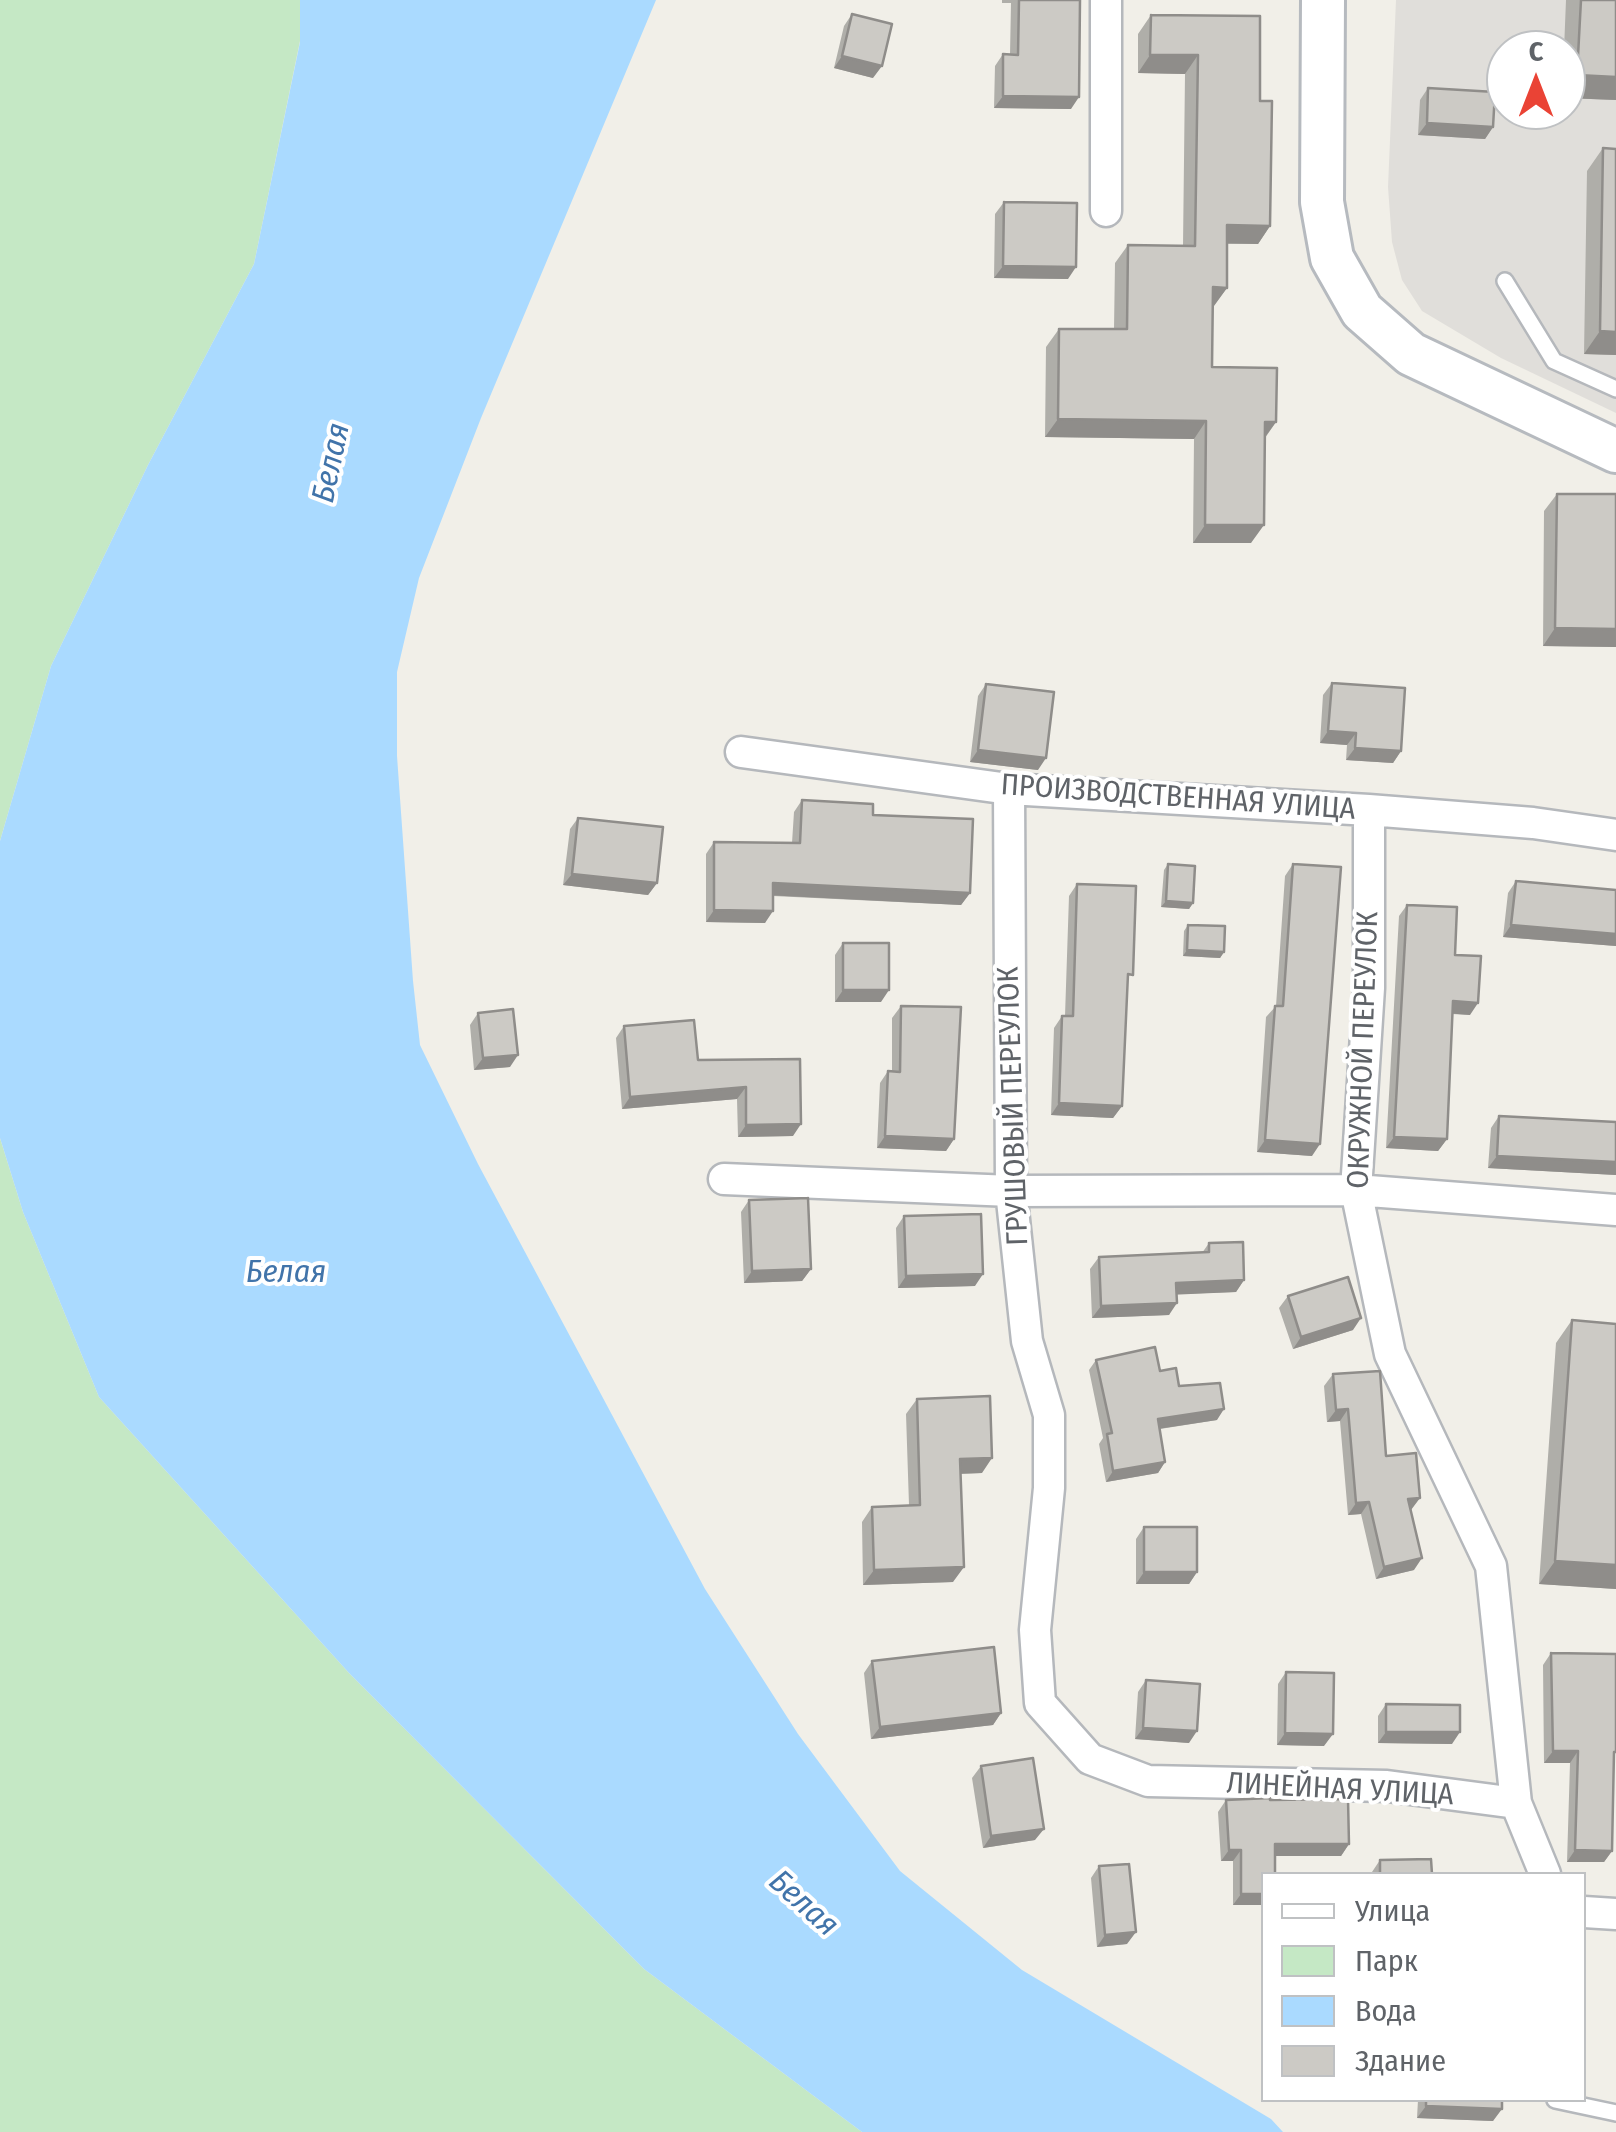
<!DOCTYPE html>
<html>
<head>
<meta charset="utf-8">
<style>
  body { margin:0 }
  #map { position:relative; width:1616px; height:2132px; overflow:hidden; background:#f1efe8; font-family:"Fira Sans Condensed",sans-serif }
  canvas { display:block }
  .legend { position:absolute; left:1261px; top:1872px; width:325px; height:230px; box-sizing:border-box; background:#fff; border:2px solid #bfc1c3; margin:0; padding:12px 18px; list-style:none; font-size:30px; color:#5f6368 }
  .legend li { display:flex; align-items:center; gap:20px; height:50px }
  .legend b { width:50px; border:2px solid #bfc1c3 }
  .north { position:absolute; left:1486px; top:30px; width:100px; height:100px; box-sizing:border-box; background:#fff; border:2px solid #bfc1c3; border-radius:50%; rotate:0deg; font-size:28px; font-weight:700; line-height:40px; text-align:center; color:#5f6368 }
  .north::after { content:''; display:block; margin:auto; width:35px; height:45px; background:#ea4335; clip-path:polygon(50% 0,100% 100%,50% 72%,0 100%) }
</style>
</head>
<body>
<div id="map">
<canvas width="1616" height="2132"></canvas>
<ul class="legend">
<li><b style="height:12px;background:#fff"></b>Улица</li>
<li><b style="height:28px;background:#c5e8c5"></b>Парк</li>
<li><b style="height:28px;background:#aadaff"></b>Вода</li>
<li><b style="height:28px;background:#cccac5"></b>Здание</li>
</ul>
<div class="north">С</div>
</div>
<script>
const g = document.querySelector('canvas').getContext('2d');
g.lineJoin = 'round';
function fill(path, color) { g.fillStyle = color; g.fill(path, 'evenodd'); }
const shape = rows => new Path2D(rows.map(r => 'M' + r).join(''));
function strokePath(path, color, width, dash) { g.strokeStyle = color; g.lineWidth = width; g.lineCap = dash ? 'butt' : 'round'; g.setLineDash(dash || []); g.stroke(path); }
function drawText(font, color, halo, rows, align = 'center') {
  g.font = font + ' "Fira Sans Condensed",sans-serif'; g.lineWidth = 8; g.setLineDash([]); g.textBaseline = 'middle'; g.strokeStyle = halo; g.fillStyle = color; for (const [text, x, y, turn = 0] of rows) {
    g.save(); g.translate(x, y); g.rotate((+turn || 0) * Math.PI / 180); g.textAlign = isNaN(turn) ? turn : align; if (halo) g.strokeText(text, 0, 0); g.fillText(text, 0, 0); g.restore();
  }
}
fill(shape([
  [1396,0,1616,0,1616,413,1501,358,1422,311,1402,280,1392,242,1388,187],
  [1506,50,1566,50,1566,110,1506,110]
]), '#e0deda');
fill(shape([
  [0,0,300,0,300,41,254,264,148,465,51,666,0,841],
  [0,1138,23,1212,99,1397,349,1673,644,1969,862,2132,0,2132]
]), '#c5e8c5');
fill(shape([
  [300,0,656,0,481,418,419,578,397,672,397,756,413,981,420,1045,478,1164,705,1589,798,1734,900,1871,1022,1970,1271,2119,1283,2132,862,2132,644,1969,349,1673,99,1397,23,1212,0,1138,0,841,51,666,148,465,254,264,300,42]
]), '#aadaff');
const service = shape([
  [1505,281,1554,361,1616,389],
  [1555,2100,1616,2113]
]);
const minor = shape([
  [1106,0,1106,211],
  [741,752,1009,789,1369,810,1533,823,1616,835],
  [1009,789,1011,1191,1027,1341,1049,1415,1049,1488,1035,1630,1040,1703,1090,1759,1148,1781,1387,1786,1516,1803],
  [1369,810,1369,988,1356,1190,1390,1354,1491,1566,1516,1803,1545,1874],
  [724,1179,1011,1191,1356,1190,1616,1210],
  [1584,1912,1616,1914]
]);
const secondary = shape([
  [1323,0,1322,202,1332,258,1362,311,1411,354,1616,451]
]);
strokePath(service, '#b5b8bc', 20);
strokePath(minor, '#b5b8bc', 35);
strokePath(secondary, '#b6babf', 48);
strokePath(service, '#fff', 15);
strokePath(minor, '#fff', 30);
strokePath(secondary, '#fff', 42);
fill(shape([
  [1002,0,1081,0,1071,109,994,108,995,66,1003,54,1010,55,1011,3,1002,3],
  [1566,0,1616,0,1616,100,1566,98,1566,50,1564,50],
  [852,14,873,78,834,68,844,26],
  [1151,15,1260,101,1270,226,1258,244,1227,244,1227,288,1213,306,1212,367,1276,422,1265,438,1251,543,1193,543,1194,439,1045,437,1046,347,1059,329,1114,329,1115,263,1128,245,1183,246,1185,74,1138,73,1138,34],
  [1428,88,1493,127,1485,139,1418,135,1420,100],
  [1603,148,1616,355,1584,354,1587,171],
  [1004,202,1068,279,994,278,995,214],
  [1557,494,1616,494,1616,647,1543,646,1544,511],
  [1332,683,1401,751,1393,763,1346,760,1347,745,1320,743,1323,695],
  [986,684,1038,770,970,762,978,696],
  [802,800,873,815,970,893,961,905,773,896,765,923,706,922,706,854,714,842,792,843,794,812],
  [578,818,657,883,648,895,563,885,570,829],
  [1168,864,1193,903,1189,909,1161,907,1164,870],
  [1293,864,1312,1156,1257,1152,1266,1017,1276,1006,1285,876],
  [1516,881,1616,890,1616,946,1503,937,1508,893],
  [1077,884,1128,982,1122,1106,1113,1118,1051,1115,1054,1028,1062,1016,1065,1016,1069,896],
  [1407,905,1455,955,1470,1015,1452,1014,1447,1139,1438,1151,1386,1148,1399,916],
  [1188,925,1224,952,1220,958,1183,956,1184,931],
  [843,943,881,1002,835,1002,835,955],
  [901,1006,954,1139,946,1151,877,1148,880,1083,888,1071,892,1071,892,1018],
  [478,1013,510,1067,474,1070,470,1025],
  [624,1026,698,1060,800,1059,793,1136,738,1137,737,1099,622,1109,616,1038],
  [1499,1116,1616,1122,1616,1175,1488,1168,1491,1128],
  [749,1200,811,1269,802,1281,744,1283,741,1212],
  [904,1216,975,1286,898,1288,896,1228],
  [1209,1243,1244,1280,1236,1292,1177,1294,1169,1315,1092,1318,1090,1269,1099,1257,1202,1253],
  [1288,1296,1353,1330,1293,1349,1279,1308],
  [1572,1320,1616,1324,1616,1589,1539,1584,1556,1343],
  [1096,1360,1160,1371,1217,1420,1160,1429,1165,1462,1158,1473,1106,1482,1099,1444,1103,1438,1089,1370],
  [1333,1374,1386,1456,1411,1510,1414,1570,1376,1579,1361,1514,1348,1515,1340,1421,1327,1422,1324,1386],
  [917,1399,982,1473,961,1474,953,1582,863,1585,862,1522,872,1507,909,1505,906,1414],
  [1144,1527,1197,1572,1189,1584,1136,1584,1136,1539],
  [1551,1653,1612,1851,1604,1862,1567,1862,1570,1763,1544,1763,1543,1665],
  [872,1661,1001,1713,993,1725,871,1739,864,1673],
  [1286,1672,1324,1746,1277,1745,1278,1684],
  [1146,1680,1189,1743,1135,1739,1138,1692],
  [1386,1704,1452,1744,1378,1743,1378,1716],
  [981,1766,1035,1840,983,1848,972,1778],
  [1226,1800,1270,1800,1349,1844,1341,1856,1275,1856,1264,1905,1233,1905,1233,1861,1221,1861,1218,1812],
  [1380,1860,1432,1874,1372,1874,1372,1872],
  [1099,1866,1127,1944,1097,1947,1091,1878],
  [1418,2100,1502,2100,1493,2121,1417,2118]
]), '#afaea9');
fill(shape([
  [1150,55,1198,55,1185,74,1138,73],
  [842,56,882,66,873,78,834,68],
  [1577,75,1616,77,1616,100,1566,98,1566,91],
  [1003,96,1079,97,1071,109,994,108],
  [1427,123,1493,127,1485,139,1418,135],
  [1227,225,1270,226,1258,244,1215,243],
  [1003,266,1076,267,1068,279,994,278],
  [1213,287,1227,288,1214,306,1200,305],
  [1600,331,1616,332,1616,355,1584,354],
  [1058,419,1206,421,1194,439,1045,437],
  [1265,422,1276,422,1263,440],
  [1205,525,1264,525,1251,543,1193,543],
  [1555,628,1616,629,1616,647,1543,646],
  [1328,731,1356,733,1347,745,1320,743],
  [1355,748,1401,751,1393,763,1346,760],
  [978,750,1046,758,1038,770,970,762],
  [572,874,657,883,648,895,563,885],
  [773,883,970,893,961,905,765,895],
  [1166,901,1193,903,1189,909,1161,907],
  [714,910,773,911,765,923,706,922],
  [1511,925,1616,934,1616,946,1503,937],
  [1187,950,1224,952,1220,958,1183,956],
  [843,990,889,990,881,1002,835,1002],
  [1453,1001,1478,1003,1470,1015,1445,1013],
  [518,1055,510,1067,474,1070,483,1058],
  [746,1087,737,1099,622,1109,630,1097],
  [1059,1103,1122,1106,1113,1118,1051,1115],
  [801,1124,793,1136,738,1137,746,1125],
  [885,1136,954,1139,946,1151,877,1148],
  [1394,1137,1447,1139,1438,1151,1386,1148],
  [1265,1140,1320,1144,1312,1156,1257,1152],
  [1497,1156,1616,1162,1616,1175,1488,1168],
  [811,1269,802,1281,744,1283,752,1271],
  [983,1274,975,1286,898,1288,906,1276],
  [1244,1280,1236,1292,1168,1295,1176,1283],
  [1177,1303,1169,1315,1092,1318,1101,1306],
  [1361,1318,1353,1330,1293,1349,1301,1337],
  [1224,1409,1217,1420,1151,1430,1158,1419],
  [1348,1409,1340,1421,1327,1422,1336,1410],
  [992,1458,982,1473,950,1474,960,1459],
  [1165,1462,1158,1473,1106,1482,1113,1471],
  [1420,1498,1411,1510,1408,1499],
  [1369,1502,1361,1514,1348,1515,1356,1503],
  [1422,1558,1414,1570,1376,1579,1384,1567],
  [1555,1561,1616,1565,1616,1589,1539,1584],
  [964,1567,953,1582,863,1585,874,1570],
  [1144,1572,1197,1572,1189,1584,1136,1584],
  [1001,1713,993,1725,871,1739,880,1727],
  [1143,1728,1197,1731,1189,1743,1135,1739],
  [1386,1732,1460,1732,1452,1744,1378,1743],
  [1285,1733,1333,1734,1324,1746,1277,1745],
  [1553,1751,1578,1751,1570,1763,1544,1763],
  [1044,1829,1035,1840,983,1848,991,1836],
  [1275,1844,1349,1844,1341,1856,1267,1856],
  [1229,1850,1241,1850,1233,1861,1221,1861],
  [1575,1850,1612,1851,1604,1862,1567,1862],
  [1241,1894,1264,1894,1264,1905,1233,1905],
  [1136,1932,1127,1944,1097,1947,1105,1935],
  [1426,2106,1502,2109,1493,2121,1417,2118]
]), '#8f8d8a');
const building = shape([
  [1019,0,1080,0,1079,97,1003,96,1003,54,1018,55,1019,0],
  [1581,0,1616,0,1616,77,1577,75,1581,0],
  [852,14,892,24,882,66,842,56,852,14],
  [1151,15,1260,16,1260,101,1272,101,1270,226,1227,225,1227,288,1213,287,1212,367,1277,368,1276,422,1265,422,1264,525,1205,525,1206,421,1058,419,1059,329,1127,329,1128,245,1195,246,1198,55,1150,55,1151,15],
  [1428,88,1495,92,1493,127,1427,123,1428,88],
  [1603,148,1616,149,1616,332,1600,331,1603,148],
  [1004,202,1077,203,1076,267,1003,266,1004,202],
  [1557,494,1616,494,1616,629,1555,628,1557,494],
  [1332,683,1405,688,1401,751,1355,748,1356,733,1328,731,1332,683],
  [986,684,1054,692,1046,758,978,750,986,684],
  [802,800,873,804,873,815,973,819,970,893,773,883,773,911,714,910,714,842,800,843,802,800],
  [578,818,663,827,657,883,572,874,578,818],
  [1168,864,1195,866,1193,903,1166,901,1168,864],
  [1293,864,1341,867,1320,1144,1265,1140,1275,1006,1283,1006,1293,864],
  [1516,881,1616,890,1616,934,1511,925,1516,881],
  [1077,884,1136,886,1133,975,1128,974,1122,1106,1059,1103,1062,1016,1073,1016,1077,884],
  [1407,905,1457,907,1455,955,1481,956,1478,1003,1453,1001,1447,1139,1394,1137,1407,905],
  [1188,925,1225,926,1224,952,1187,950,1188,925],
  [843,943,889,943,889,990,843,990,843,943],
  [901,1006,961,1007,954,1139,885,1136,888,1071,900,1072,901,1006],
  [513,1009,518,1055,483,1058,478,1013,513,1009],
  [694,1020,698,1060,800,1059,801,1124,746,1125,746,1087,630,1097,624,1026,694,1020],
  [1499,1116,1616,1122,1616,1162,1497,1156,1499,1116],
  [808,1198,811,1269,752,1271,749,1200,808,1198],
  [981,1214,983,1274,906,1276,904,1216,981,1214],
  [1243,1242,1244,1280,1176,1283,1177,1303,1101,1306,1099,1257,1209,1252,1209,1243,1243,1242],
  [1348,1277,1361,1318,1301,1337,1288,1296,1348,1277],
  [1572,1320,1616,1324,1616,1565,1555,1561,1572,1320],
  [1155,1347,1160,1371,1176,1368,1179,1386,1220,1383,1224,1409,1158,1419,1165,1462,1113,1471,1107,1434,1112,1433,1096,1360,1155,1347],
  [1380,1371,1386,1456,1416,1453,1420,1498,1408,1499,1422,1558,1384,1567,1369,1502,1356,1503,1348,1409,1336,1410,1333,1374,1380,1371],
  [990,1396,992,1458,960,1459,964,1567,874,1570,872,1507,920,1505,917,1399,990,1396],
  [1144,1527,1197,1527,1197,1572,1144,1572,1144,1527],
  [994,1647,1001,1713,880,1727,872,1661,994,1647],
  [1551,1653,1616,1654,1616,1752,1614,1752,1612,1851,1575,1850,1578,1751,1553,1751,1551,1653],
  [1286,1672,1334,1673,1333,1734,1285,1733,1286,1672],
  [1146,1680,1200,1684,1197,1731,1143,1728,1146,1680],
  [1386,1704,1460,1705,1460,1732,1386,1732,1386,1704],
  [1033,1758,1044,1829,991,1836,981,1766,1033,1758],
  [1270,1798,1270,1800,1348,1799,1349,1844,1275,1844,1275,1874,1264,1874,1264,1894,1241,1894,1241,1850,1229,1850,1226,1800,1270,1798],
  [1431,1859,1432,1874,1380,1874,1380,1860,1431,1859],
  [1129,1864,1136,1932,1105,1935,1099,1866,1129,1864],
  [1426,2100,1502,2100,1502,2109,1426,2106,1426,2100]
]);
fill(building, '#cccac5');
strokePath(building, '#8f8d8a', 2.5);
drawText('30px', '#5f6368', '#fff', [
  ["ПРОИЗВОДСТВЕННАЯ УЛИЦА",1178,798,4],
  ["ОКРУЖНОЙ ПЕРЕУЛОК",1364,1050,-88],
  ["ГРУШОВЫЙ ПЕРЕУЛОК",1014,1106,-92],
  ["ЛИНЕЙНАЯ УЛИЦА",1340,1790,3]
]);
drawText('italic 32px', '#4174aa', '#fff', [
  ["Белая",332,463,-78],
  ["Белая",286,1273],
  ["Белая",803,1904,42]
]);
</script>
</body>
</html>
